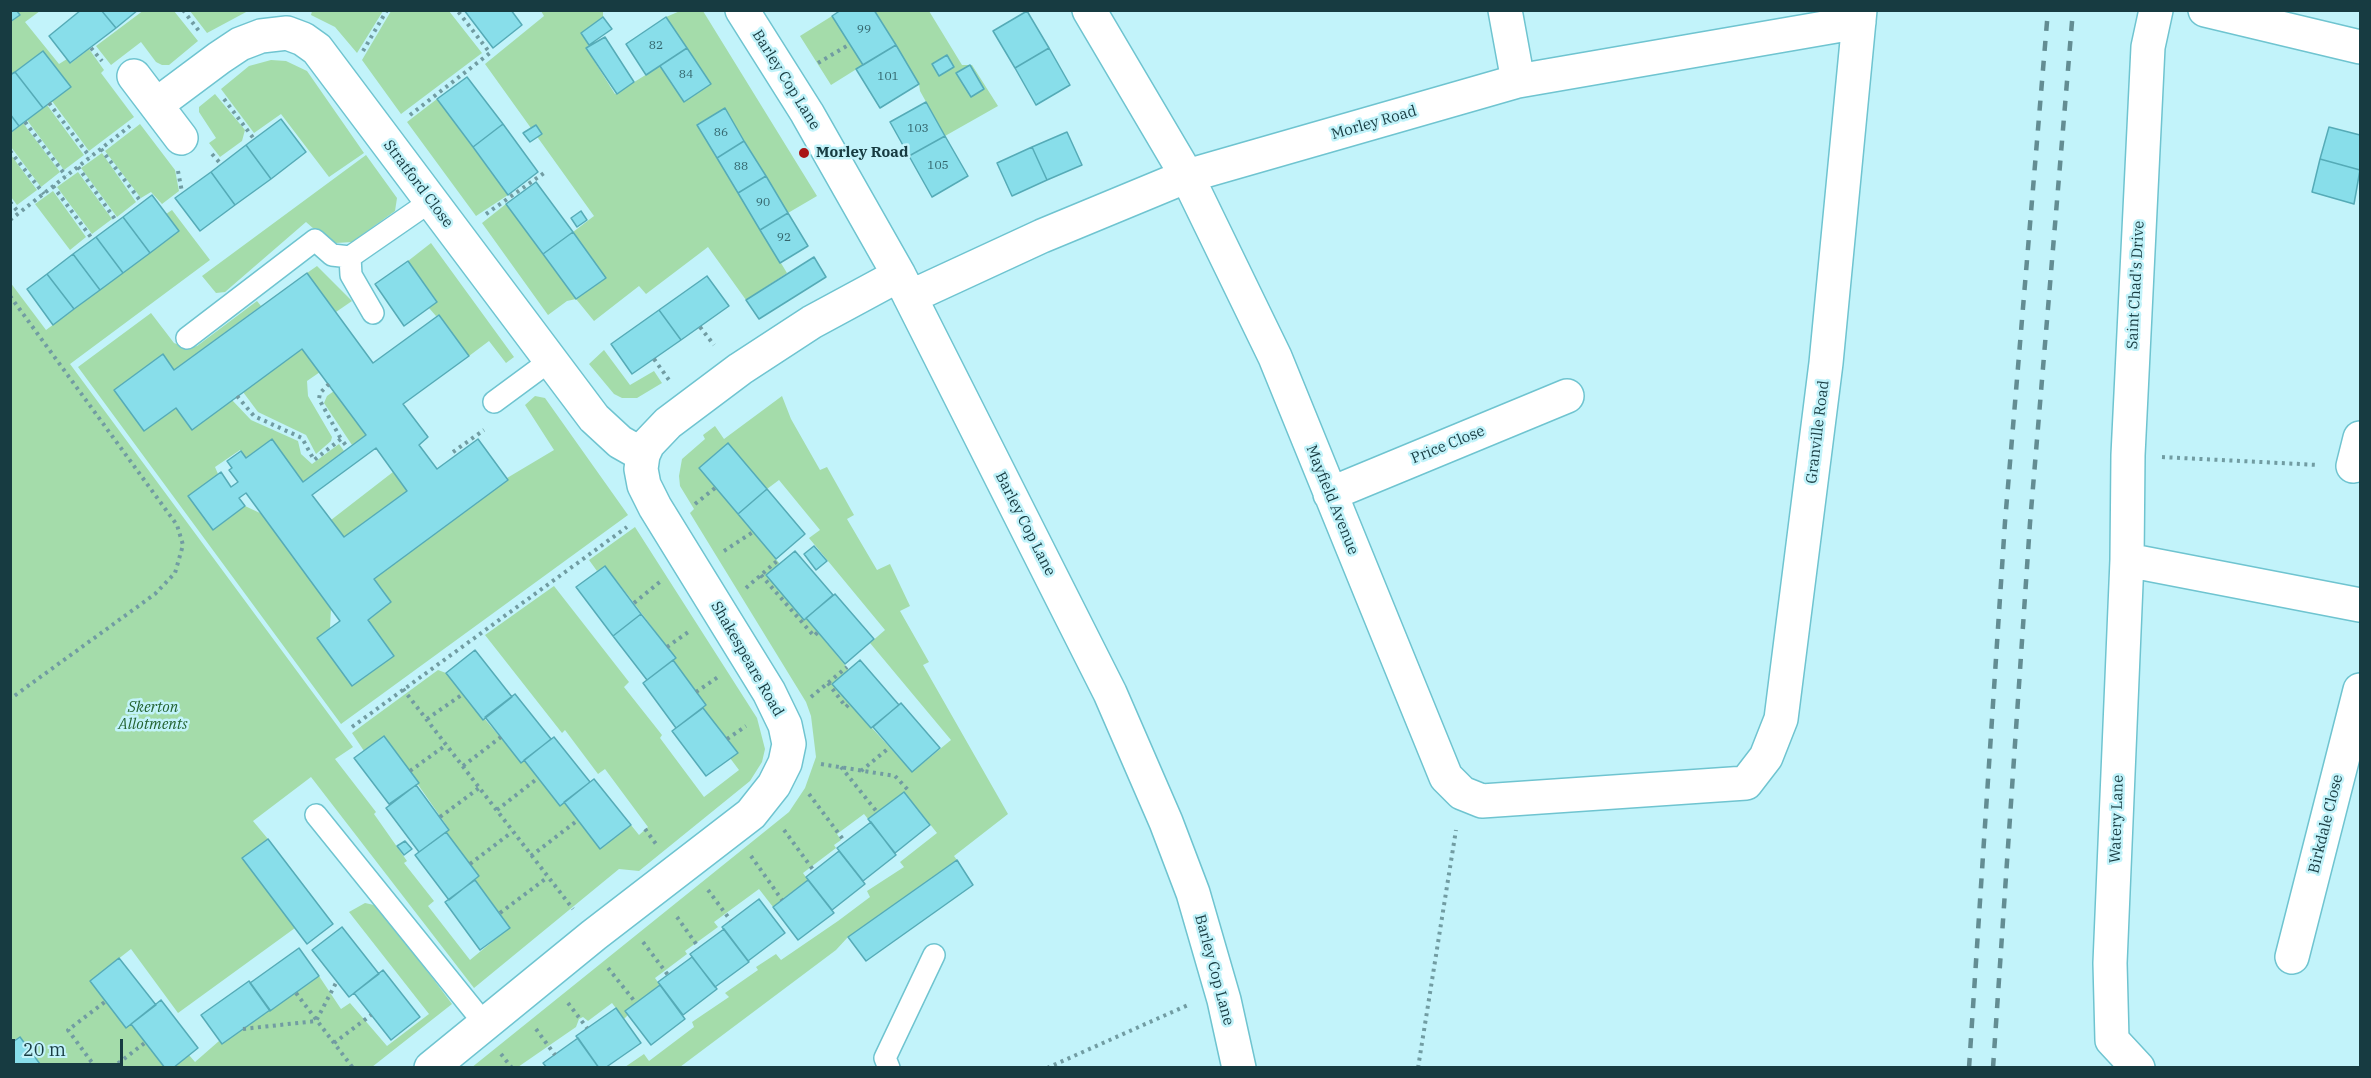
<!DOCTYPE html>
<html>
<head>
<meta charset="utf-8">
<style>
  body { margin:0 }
  #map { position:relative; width:2371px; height:1078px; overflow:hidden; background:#c2f3fa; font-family:"IBM Plex Serif",serif }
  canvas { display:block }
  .frame { position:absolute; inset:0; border:12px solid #173b41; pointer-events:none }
  .scale { position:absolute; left:12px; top:1039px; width:111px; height:27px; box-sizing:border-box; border:3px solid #173b41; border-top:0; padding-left:8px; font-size:18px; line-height:21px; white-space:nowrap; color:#173b41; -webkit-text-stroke:4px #c2f3fa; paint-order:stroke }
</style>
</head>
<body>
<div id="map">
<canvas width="2371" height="1078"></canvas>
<div class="frame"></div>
<div class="scale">20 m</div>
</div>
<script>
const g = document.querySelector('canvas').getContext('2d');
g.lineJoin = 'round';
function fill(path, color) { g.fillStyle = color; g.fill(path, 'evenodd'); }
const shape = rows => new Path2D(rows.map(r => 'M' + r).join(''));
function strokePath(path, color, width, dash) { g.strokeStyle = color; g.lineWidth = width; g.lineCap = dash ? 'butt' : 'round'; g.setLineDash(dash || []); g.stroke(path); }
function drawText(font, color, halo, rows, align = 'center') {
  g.font = font + ' "IBM Plex Serif",serif'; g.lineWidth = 5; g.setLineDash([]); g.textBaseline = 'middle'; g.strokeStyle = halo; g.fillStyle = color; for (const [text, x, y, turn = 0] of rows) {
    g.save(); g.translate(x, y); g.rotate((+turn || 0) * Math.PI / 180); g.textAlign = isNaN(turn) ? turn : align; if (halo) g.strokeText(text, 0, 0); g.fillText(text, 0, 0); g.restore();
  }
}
fill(shape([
  [144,10,174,11,198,41,169,65,162,65,156,62,141,42,111,65,96,46],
  [16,11,40,11,25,22,59,64,67,59,71,63,89,49,104,70,101,73,134,117,89,151,52,101,43,51,11,75,11,22,20,15],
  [190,11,248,11,207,33],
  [312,11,312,10,383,11,357,53,335,27,311,15],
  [391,11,449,11,482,53,401,114,362,60],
  [541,11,603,11,603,17,581,33,589,45,586,48,615,94,660,66,684,102,711,84,666,17,680,11,703,11,817,196,788,213,725,109,697,124,787,273,746,300,708,247,646,294,639,286,594,321,576,299,567,301,548,315,482,223,506,204,576,299,606,278,573,232,594,216,485,64,544,16],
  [874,11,929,11,962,65,972,65,998,106,945,136,920,91,919,84],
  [832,16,863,65,831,85,800,36],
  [271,60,286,61,307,71,364,153,329,177,281,114,254,133,221,89,249,66],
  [215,94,245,130,242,141,220,157,209,143,216,138,199,112,199,107],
  [437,99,508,195,476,216,407,122],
  [47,105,84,155,64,170,27,120],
  [23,123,60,172,41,187,11,147,11,133],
  [140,124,175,170,179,191,162,204,151,192,141,198,105,151],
  [102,153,136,202,117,217,81,168],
  [11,155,37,190,17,205,11,197],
  [366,155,397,198,395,211,352,242,336,243,322,236,306,222,225,292,216,293,202,276],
  [78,172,112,219,92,234,57,187],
  [53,191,86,237,70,250,35,204],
  [172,210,210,260,70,364,353,747,335,759,376,812,374,814,407,861,404,863,434,901,428,906,470,960,510,927,475,880,479,876,446,832,449,829,384,736,364,751,352,733,438,670,446,673,521,762,524,760,559,805,564,802,600,849,631,825,639,835,648,827,605,769,598,774,565,730,562,733,485,635,554,586,629,682,624,687,662,735,660,738,704,797,739,770,730,758,737,753,703,708,706,705,673,660,675,658,634,603,605,566,597,571,589,560,635,527,757,718,765,749,762,762,750,781,639,871,619,869,474,988,311,777,253,821,268,839,243,858,295,928,178,1013,131,949,90,981,126,1027,131,1024,165,1067,43,1067,20,1037,10,1044,10,282,46,330,179,231,166,214],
  [431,243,514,357,506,363,489,341,469,356,439,315,436,316,429,308,437,301,408,261],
  [317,266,352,301,336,312,307,273],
  [257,301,261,306,174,370,162,355,114,390,144,431,176,408,192,430,232,400,251,420,298,441,301,454,312,464,339,444,344,451,303,482,272,439,246,458,240,450,215,467,218,474,213,530,245,506,262,514,331,608,330,628,317,638,352,686,394,656,368,620,391,602,374,579,508,480,507,478,554,450,525,405,535,396,545,398,628,515,341,724,78,367,151,313,174,343,188,348,197,346],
  [302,349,320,372,307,381,308,396,332,437,331,441,316,454,306,435,258,412,243,392],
  [604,350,630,385,654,371,662,383,637,398,622,398,614,394,589,364],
  [334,391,366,435,352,445,324,403,327,396],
  [782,396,791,419,820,470,827,467,854,515,847,519,877,570,890,564,910,606,900,611,929,662,923,665,1008,814,954,856,957,860,848,937,836,950,680,1067,625,1067,644,1054,649,1061,694,1027,692,1022,729,997,725,993,758,970,756,967,776,954,781,960,838,921,870,897,867,891,904,867,900,862,937,833,904,792,868,819,864,814,837,834,841,840,834,845,836,848,803,873,808,880,773,907,759,889,714,922,718,927,685,951,687,954,655,978,660,985,625,1011,628,1015,624,1019,612,1003,588,1021,583,1017,579,1019,576,1027,518,1067,471,1068,789,812,805,788,816,757,811,716,806,702,690,513,694,509,680,486,679,476,682,459,705,439,703,435,715,426,724,439],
  [723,447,767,489,779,480,820,530,809,538,885,630,870,643,951,740,912,772,833,685,849,670,806,618,780,564,699,468],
  [393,472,407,491,344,537,331,520],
  [365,903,374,905,386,916,452,1004,372,1067,173,1068,189,1055,195,1062,219,1041,222,1043,319,976,341,1009,350,1003,387,1046,429,1014,349,912]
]), '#a4dcaa');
const building = shape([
  [10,10,16,10,20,15,10,22,10,10],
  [81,10,101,10,116,28,70,63,49,36,81,10],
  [101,10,138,10,116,28,101,10],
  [464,10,511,10,522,25,493,48,464,10],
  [841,10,874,10,896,45,863,65,832,16,841,10],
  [1027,11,1049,48,1015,68,993,31,1027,11],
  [603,17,612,29,589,45,581,33,603,17],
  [666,17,687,48,646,75,626,44,666,17],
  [605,37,634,82,617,94,586,48,605,37],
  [896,45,919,84,880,108,856,69,896,45],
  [687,48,711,84,684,102,660,66,687,48],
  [1049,48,1070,85,1036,105,1015,68,1049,48],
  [43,51,71,87,43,108,15,72,43,51],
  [947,55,954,67,939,76,932,64,947,55],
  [970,65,984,89,971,97,956,73,970,65],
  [15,72,43,108,19,126,10,114,10,75,15,72],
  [467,77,503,124,473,147,437,99,467,77],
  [926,102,945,136,909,156,890,122,926,102],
  [725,108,744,141,717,158,697,125,725,108],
  [10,114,19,126,10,133,10,114],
  [281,119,306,152,271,179,246,145,281,119],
  [503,124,538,172,508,195,473,147,503,124],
  [536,125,542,134,530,142,523,133,536,125],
  [2329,127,2360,135,2360,170,2320,159,2329,127],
  [1067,132,1082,165,1047,180,1032,147,1067,132],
  [945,136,968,176,932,197,909,156,945,136],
  [744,141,766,176,738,193,717,158,744,141],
  [246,145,271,179,235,205,211,172,246,145],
  [1032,147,1047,180,1012,196,997,163,1032,147],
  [2320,159,2360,170,2354,204,2312,192,2320,159],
  [211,172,235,205,200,231,175,198,211,172],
  [766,176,788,213,760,230,738,193,766,176],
  [536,182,573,232,543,254,506,204,536,182],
  [152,195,179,231,150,253,123,217,152,195],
  [581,211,587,220,577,227,571,218,581,211],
  [788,213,808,246,780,263,760,230,788,213],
  [123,217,150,253,123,273,96,237,123,217],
  [573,232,606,278,576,299,543,254,573,232],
  [96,237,123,273,100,290,73,254,96,237],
  [73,254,100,290,74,309,47,274,73,254],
  [814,257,826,277,759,319,746,300,814,257],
  [408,261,437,302,404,326,375,284,408,261],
  [307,273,373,363,439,315,469,356,403,404,428,437,419,445,437,469,478,439,508,480,374,579,391,602,368,620,394,656,352,686,317,638,340,621,246,493,239,498,245,506,213,530,188,496,221,472,231,487,238,482,229,470,232,468,227,461,241,451,246,458,272,439,303,482,366,435,302,349,192,430,176,408,144,431,114,390,163,354,174,370,307,273],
  [376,448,407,491,344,537,312,495,376,448],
  [47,274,74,309,53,325,27,289,47,274],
  [707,276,729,306,681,340,659,310,707,276],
  [659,310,681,340,632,374,611,344,659,310],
  [728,443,767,489,738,514,699,468,728,443],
  [767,489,805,534,776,559,738,514,767,489],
  [814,546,827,561,816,570,804,554,814,546],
  [795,551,833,595,804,620,766,575,795,551],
  [605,566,641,614,613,636,576,587,605,566],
  [835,594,874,639,845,664,806,618,835,594],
  [641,614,676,658,647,680,613,636,641,614],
  [475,650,512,697,483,720,446,673,475,650],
  [673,660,706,705,676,728,643,683,673,660],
  [860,660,899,705,871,728,832,684,860,660],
  [515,694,551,739,521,763,485,717,515,694],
  [901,703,940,748,912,772,873,727,901,703],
  [703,708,738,753,706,776,672,731,703,708],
  [384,736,419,783,389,804,354,758,384,736],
  [554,737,590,782,560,806,524,760,554,737],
  [594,779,631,825,600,849,564,802,594,779],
  [416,785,449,830,419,852,386,808,416,785],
  [904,792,930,825,895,853,868,819,904,792],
  [871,822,896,855,863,881,837,848,871,822],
  [446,832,479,876,449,900,415,855,446,832],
  [268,839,333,924,307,944,242,858,268,839],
  [405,841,412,849,404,855,397,846,405,841],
  [839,851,865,884,832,910,806,877,839,851],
  [957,860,973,885,866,961,848,937,957,860],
  [475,880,510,928,480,950,445,902,475,880],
  [808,880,834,913,798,940,773,907,808,880],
  [759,899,785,933,748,961,722,927,759,899],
  [342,927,379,974,349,997,312,950,342,927],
  [724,929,749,962,715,987,690,954,724,929],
  [299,948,319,976,270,1011,250,983,299,948],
  [692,957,717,989,683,1015,658,982,692,957],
  [119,958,156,1005,126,1028,90,981,119,958],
  [383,970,420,1017,391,1040,354,993,383,970],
  [249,981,270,1010,222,1044,201,1015,249,981],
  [660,985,685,1019,651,1045,625,1011,660,985],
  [161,1000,198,1048,173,1068,165,1068,131,1024,161,1000],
  [616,1008,641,1043,605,1068,599,1068,576,1036,616,1008],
  [20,1037,43,1068,10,1068,10,1044,20,1037],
  [578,1038,599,1068,547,1068,543,1063,578,1038]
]);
fill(building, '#88deea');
strokePath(building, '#55abb7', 1.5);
const lane = shape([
  [350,257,351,275,373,313],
  [187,338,315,240,332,255,350,257,431,201],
  [494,402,551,360],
  [316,815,484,1023],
  [889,1068,885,1058,934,955]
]);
const street = shape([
  [742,10,807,113,899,275,1110,693,1166,822,1193,893,1224,1000,1239,1068],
  [1089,10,1187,176,1275,357,1446,777,1462,793,1482,801,1746,783,1766,757,1781,719,1826,363,1860,10],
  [1505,10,1518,81],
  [2205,10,2360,47],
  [134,76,181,138],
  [156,105,219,58,240,44,261,36,287,33,303,39,317,49,594,418,620,442,643,455],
  [910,297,1042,236,1187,176,1518,81,1859,22],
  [2353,466,2360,438],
  [1330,494,1567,396],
  [2127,560,2360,605],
  [2292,957,2360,690],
  [431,1068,594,935,751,814,774,785,785,763,789,744,785,725,769,692,655,507,644,485,641,469,643,455,648,444,668,423,740,369,812,322,899,275],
  [2138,1068,2112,1040,2110,963,2127,560,2128,455,2148,47,2156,10]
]);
strokePath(lane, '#6fc4d0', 24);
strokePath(street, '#6fc4d0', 36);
strokePath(shape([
  [183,10,199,31],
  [91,48,102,61],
  [363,51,387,10],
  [818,63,850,44],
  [224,99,254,139],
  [49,103,90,157],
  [410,115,490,53,457,10],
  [25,122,66,176],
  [101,149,142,203],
  [10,151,44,194],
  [212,154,221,164],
  [78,167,117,222],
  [178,171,182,192],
  [53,186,93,240],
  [10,202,19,213],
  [486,214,544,173],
  [10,220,130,126],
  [10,296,177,525,183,545,175,573,155,594,10,699],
  [700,327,714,345],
  [654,359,669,380],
  [329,384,320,393,319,399,341,439],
  [237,396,254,416,302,438,314,460,341,439,348,448],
  [453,452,484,430],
  [2162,457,2319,465],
  [695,504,715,488],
  [724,551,753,532],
  [761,575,814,636,818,632],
  [746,588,777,561],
  [634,603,661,581],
  [667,647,691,630],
  [828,683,846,707,849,704],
  [403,689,573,909],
  [696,692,718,677],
  [811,697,847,667],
  [427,719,463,694],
  [352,727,627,527],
  [727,739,746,726],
  [821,764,895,776,909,791],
  [463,766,501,737],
  [841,767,877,812],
  [410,771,446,745],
  [861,771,890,747],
  [809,794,845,842],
  [497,810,538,778],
  [440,817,479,788],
  [645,829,656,844],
  [784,830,814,871],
  [531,856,578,820],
  [751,856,782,900],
  [470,864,512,832],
  [708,890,731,921],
  [500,913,548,877],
  [677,917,699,948],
  [643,942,668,975],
  [608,968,636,1003],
  [296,993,353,1068],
  [568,1003,587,1028],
  [243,1029,316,1021,337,981],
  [536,1029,555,1055],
  [334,1043,371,1015],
  [501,1054,512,1068],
  [96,1068,68,1030,106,1001],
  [112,1068,146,1042],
  [1047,1068,1188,1005],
  [1418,1068,1456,830]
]), '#719ca2', 4, [3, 4.5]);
strokePath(lane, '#fff', 21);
strokePath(street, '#fff', 33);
strokePath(shape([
  [1969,1068,2005,522,2048,10],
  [1993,1068,2030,523,2073,10]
]), '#638d93', 4.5, [10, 10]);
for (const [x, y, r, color] of [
  [804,153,6,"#a91516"]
]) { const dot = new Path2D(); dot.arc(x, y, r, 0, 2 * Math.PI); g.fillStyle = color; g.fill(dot); strokePath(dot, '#c2f3fa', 2); }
drawText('12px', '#33646b', null, [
  ["99",864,30],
  ["82",656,46],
  ["84",686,75],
  ["101",888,77],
  ["103",918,129],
  ["86",721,133],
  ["105",938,166],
  ["88",741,167],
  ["90",763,203],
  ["92",784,238]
]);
drawText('15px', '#173b41', '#c2f3fa', [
  ["Barley Cop Lane",786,80,58],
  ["Morley Road",1374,123,-16],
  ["Stratford Close",418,184,53],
  ["Saint Chad's Drive",2136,285,-87],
  ["Granville Road",1818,432,-83],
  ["Price Close",1448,445,-22],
  ["Mayfield Avenue",1332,500,68],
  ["Barley Cop Lane",1025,524,63],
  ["Shakespeare Road",747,659,60],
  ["Watery Lane",2117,819,-88],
  ["Birkdale Close",2326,824,-76],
  ["Barley Cop Lane",1214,970,75]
]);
drawText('bold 15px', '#173b41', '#c2f3fa', [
  ["Morley Road",816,153]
], 'left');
drawText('italic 15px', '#246331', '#c2f3fa', [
  ["Skerton",153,708],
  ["Allotments",153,725]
]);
</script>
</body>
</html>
